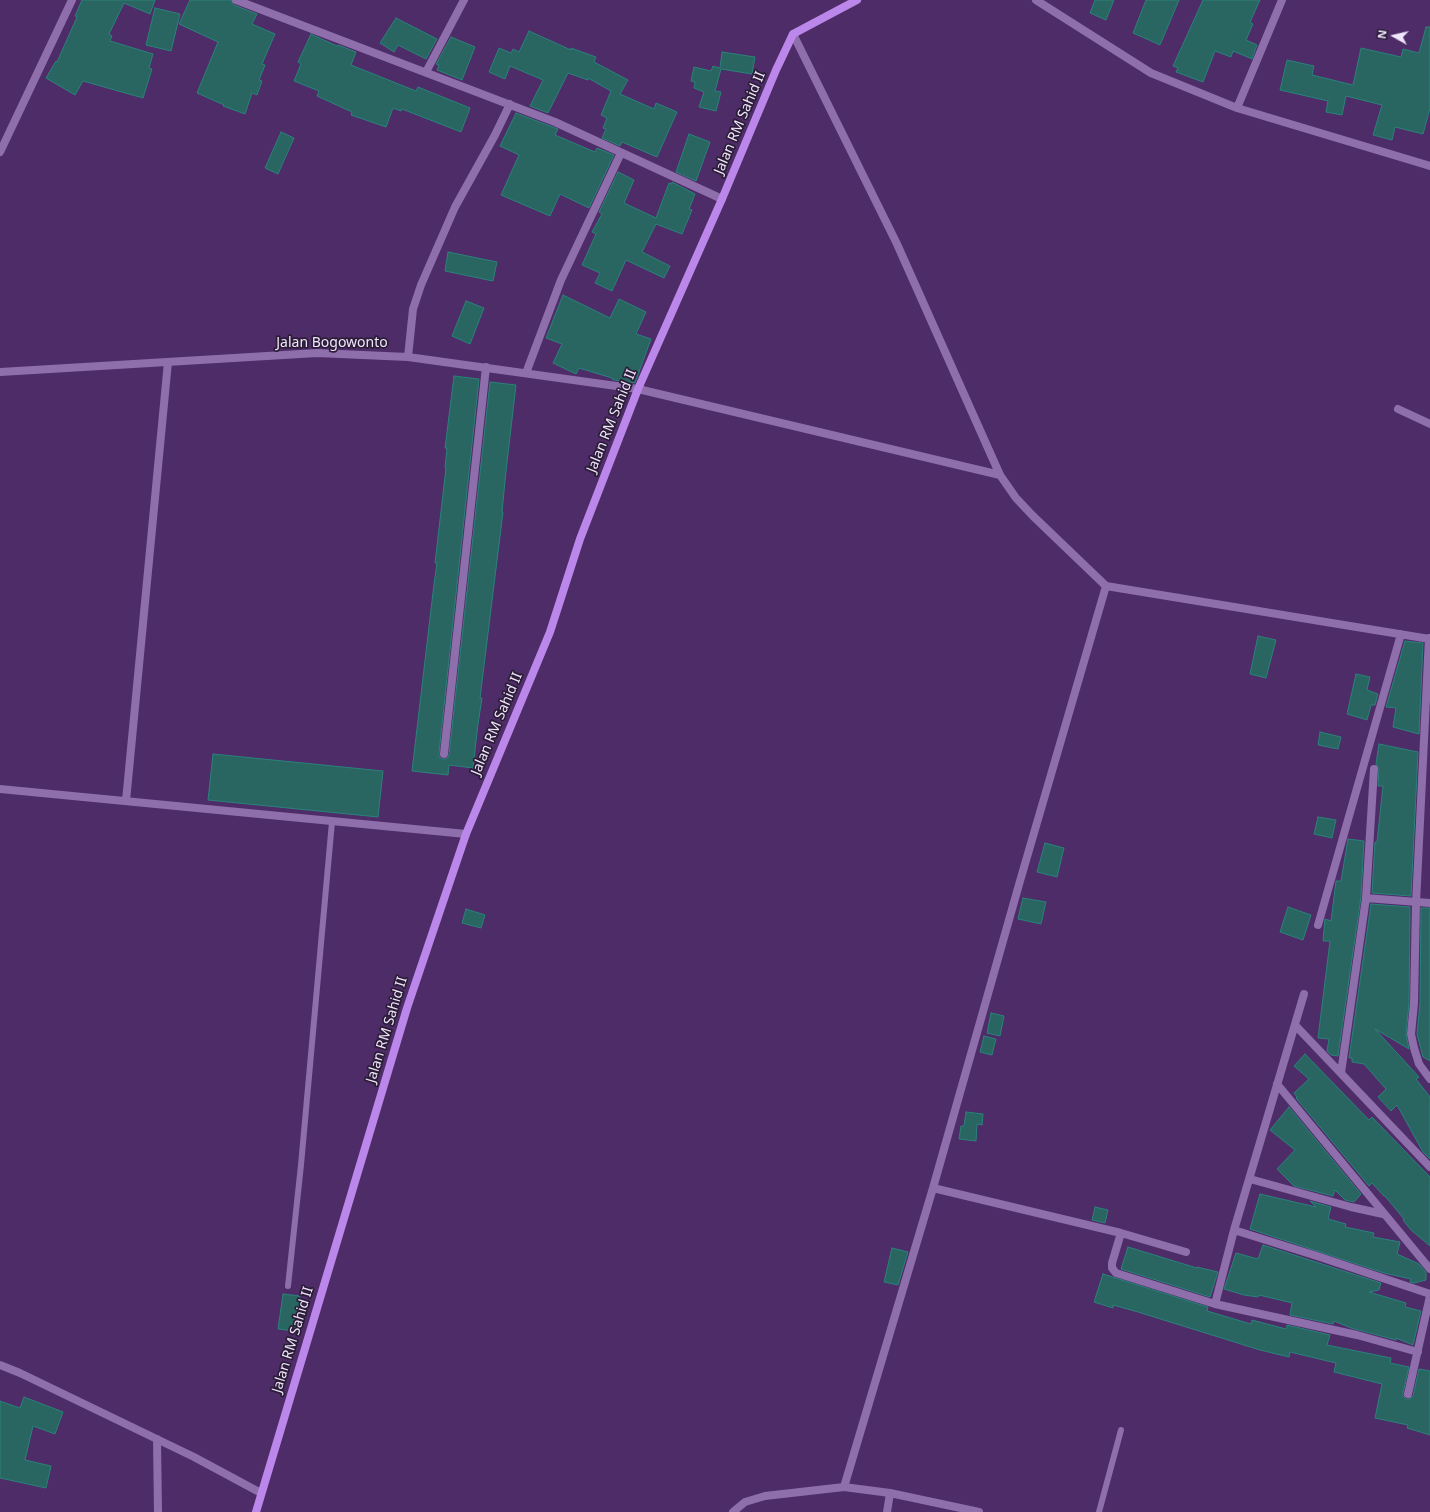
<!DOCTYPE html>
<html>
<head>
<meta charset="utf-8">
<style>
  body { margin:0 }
  #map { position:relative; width:1430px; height:1512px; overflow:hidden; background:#4d2c67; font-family:"Noto Sans",sans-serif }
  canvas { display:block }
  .north { position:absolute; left:1374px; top:16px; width:40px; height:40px; -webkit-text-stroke:3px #2b1d38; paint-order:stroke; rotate:278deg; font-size:11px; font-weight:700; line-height:16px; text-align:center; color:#f0e5fa }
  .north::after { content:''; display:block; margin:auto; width:14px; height:18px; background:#f0e5fa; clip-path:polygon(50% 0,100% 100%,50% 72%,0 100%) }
</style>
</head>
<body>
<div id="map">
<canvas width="1430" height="1512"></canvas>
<div class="north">N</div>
</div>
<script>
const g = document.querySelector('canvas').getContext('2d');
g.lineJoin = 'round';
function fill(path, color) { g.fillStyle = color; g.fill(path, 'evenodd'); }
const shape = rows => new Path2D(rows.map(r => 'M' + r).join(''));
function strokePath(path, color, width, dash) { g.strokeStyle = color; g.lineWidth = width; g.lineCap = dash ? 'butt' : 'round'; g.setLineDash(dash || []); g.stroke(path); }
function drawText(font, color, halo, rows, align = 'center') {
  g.font = font + ' "Noto Sans",sans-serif'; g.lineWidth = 3.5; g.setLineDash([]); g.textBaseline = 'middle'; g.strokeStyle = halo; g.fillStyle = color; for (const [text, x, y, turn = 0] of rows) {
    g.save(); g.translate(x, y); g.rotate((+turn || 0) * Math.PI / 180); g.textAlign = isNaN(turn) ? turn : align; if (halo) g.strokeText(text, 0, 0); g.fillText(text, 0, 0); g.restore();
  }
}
const building = shape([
  [82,0,155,0,150,14,124,3,109,34,112,36,110,41,153,54,149,68,152,69,143,98,83,81,75,95,46,78,56,61,57,62,77,17,75,16,82,0],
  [190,0,231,0,234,5,257,14,252,24,275,34,262,64,265,65,259,80,262,81,257,95,252,93,245,114,223,106,224,105,197,93,218,42,179,24,190,0],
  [1095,0,1114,0,1106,20,1090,13,1095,0],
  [1146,0,1179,0,1160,45,1133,33,1146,0],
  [1203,0,1260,0,1250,22,1253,24,1246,40,1257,45,1252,59,1233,51,1231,57,1215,51,1203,82,1176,72,1178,68,1173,66,1203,0],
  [155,8,180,14,171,51,146,45,155,8],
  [396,18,437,39,426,59,398,45,394,52,380,43,396,18],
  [1426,27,1430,27,1430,108,1423,134,1395,127,1392,140,1373,135,1382,105,1346,96,1342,115,1326,112,1328,101,1280,90,1287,60,1314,66,1312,75,1353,85,1361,48,1401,57,1403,49,1419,53,1426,27],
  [529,31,571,50,571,48,596,57,594,62,628,80,620,94,654,109,656,103,677,112,657,157,622,142,620,146,602,138,606,129,603,128,607,118,601,115,611,91,588,78,588,80,568,73,548,113,530,106,543,80,510,66,505,79,489,72,499,48,511,53,513,49,519,52,529,31],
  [311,34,337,46,338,45,356,52,351,65,416,91,418,87,470,108,461,132,402,109,401,111,393,108,386,127,351,115,352,112,317,96,319,91,294,81,301,64,298,62,311,34],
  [451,37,475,47,462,80,437,70,439,65,436,64,451,37],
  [722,52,755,57,752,74,721,69,715,91,721,92,716,111,699,107,704,92,694,88,695,82,691,81,694,67,711,71,713,66,720,68,722,52],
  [516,113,558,129,555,135,595,152,597,148,614,155,589,208,560,194,550,216,501,195,519,155,500,146,516,113],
  [281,132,294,138,278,174,265,168,281,132],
  [689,134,710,142,696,181,676,172,689,134],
  [618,172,634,180,624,203,656,218,669,183,672,184,672,182,695,194,689,209,692,210,682,234,656,224,642,252,670,266,664,278,626,260,612,291,595,283,600,273,582,265,596,234,592,232,602,214,599,212,618,172],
  [448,252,497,262,493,281,445,271,448,252],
  [563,295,610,318,619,299,646,312,636,334,651,339,635,383,614,380,612,379,612,378,579,368,576,374,553,363,562,344,546,338,563,295],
  [466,301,484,308,470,344,452,336,466,301],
  [454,376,479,379,439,753,439,757,443,759,447,759,449,755,490,382,516,385,506,471,502,512,503,512,480,698,482,698,478,724,473,768,449,765,448,775,412,771,434,584,437,563,435,563,446,468,445,468,447,448,445,448,454,376],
  [1258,636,1276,640,1266,678,1250,674,1258,636],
  [1405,641,1423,643,1419,734,1393,727,1396,708,1386,707,1405,641],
  [1356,674,1370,677,1367,690,1378,694,1375,705,1371,705,1367,720,1347,714,1356,674],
  [1320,732,1341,737,1338,749,1318,745,1320,732],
  [1379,744,1418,752,1411,896,1372,893,1375,842,1377,842,1383,786,1378,786,1379,769,1376,764,1379,744],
  [213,754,383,771,378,817,208,800,213,754],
  [1318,817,1336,820,1332,838,1314,834,1318,817],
  [1348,839,1364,841,1361,897,1338,1056,1331,1055,1327,1051,1329,1039,1318,1038,1330,941,1323,941,1325,919,1331,921,1336,881,1341,881,1348,839],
  [1045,843,1064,848,1057,877,1037,872,1045,843],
  [1023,898,1046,902,1041,924,1018,919,1023,898],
  [1371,904,1410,907,1409,1003,1406,1034,1409,1049,1375,1029,1419,1077,1416,1079,1430,1097,1430,1159,1423,1152,1397,1105,1391,1111,1378,1097,1386,1089,1364,1064,1352,1062,1352,1058,1349,1058,1371,904],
  [1288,907,1311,915,1303,940,1280,932,1288,907],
  [1421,908,1430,908,1430,1061,1423,1057,1417,1034,1420,1003,1421,908],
  [466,909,485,915,481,928,462,923,466,909],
  [991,1013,1004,1016,1000,1036,987,1033,991,1013],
  [984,1036,996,1039,992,1055,980,1052,984,1036],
  [1305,1054,1369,1120,1372,1117,1430,1177,1430,1246,1411,1230,1403,1220,1404,1219,1385,1196,1384,1196,1372,1183,1369,1186,1296,1098,1297,1097,1294,1093,1309,1079,1294,1066,1305,1054],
  [1289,1107,1361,1194,1354,1202,1345,1200,1335,1190,1333,1196,1294,1186,1277,1169,1295,1150,1270,1130,1289,1107],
  [966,1112,983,1114,982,1125,977,1124,976,1141,959,1139,961,1126,964,1126,966,1112],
  [1260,1194,1316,1207,1310,1201,1331,1207,1328,1219,1346,1224,1345,1227,1374,1233,1373,1237,1400,1242,1397,1254,1419,1264,1426,1272,1426,1280,1414,1283,1410,1282,1411,1279,1384,1273,1250,1229,1260,1194],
  [1095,1207,1108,1210,1105,1223,1092,1220,1095,1207],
  [1263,1245,1381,1283,1379,1290,1369,1292,1406,1303,1405,1307,1421,1311,1413,1345,1396,1338,1396,1340,1351,1328,1334,1321,1333,1324,1290,1315,1292,1303,1259,1295,1258,1297,1244,1295,1224,1289,1236,1253,1258,1259,1263,1245],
  [1128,1247,1197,1268,1197,1267,1218,1272,1210,1297,1121,1269,1128,1247],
  [892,1248,908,1252,898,1285,884,1282,892,1248],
  [1103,1274,1208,1307,1207,1311,1251,1324,1252,1320,1286,1329,1287,1325,1330,1335,1327,1345,1391,1358,1390,1363,1409,1367,1403,1393,1403,1396,1406,1399,1410,1399,1413,1396,1419,1369,1430,1371,1430,1435,1407,1428,1408,1425,1375,1418,1382,1384,1334,1372,1336,1363,1290,1352,1289,1357,1260,1350,1138,1312,1113,1305,1113,1308,1094,1302,1103,1274],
  [283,1294,300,1296,295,1331,278,1329,283,1294],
  [24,1397,63,1412,55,1434,33,1426,25,1460,51,1466,46,1488,0,1478,0,1401,20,1408,24,1397]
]);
fill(building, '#2a6661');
strokePath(building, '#2a827b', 1);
strokePath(shape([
  [288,1286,301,1165,332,822],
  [1099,1512,1121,1430]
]), '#8f6eac', 6);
strokePath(shape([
  [236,0,555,122,722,199],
  [1036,0,1151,73,1237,108,1430,166],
  [793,34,897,244,1000,475,1016,498,1033,516,1106,586,1430,639],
  [426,72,464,0],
  [1237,108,1282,0],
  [0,152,72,0],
  [408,357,413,309,421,285,455,207,495,135,510,104],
  [0,372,317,353,408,357,638,389,1000,475],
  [526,373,561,280,621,153],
  [1398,409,1430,424],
  [1429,638,1416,903,1414,1003,1411,1034,1414,1048,1419,1064,1430,1079],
  [444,754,486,367],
  [0,789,466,834],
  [126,801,168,362],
  [1366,898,1430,903],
  [1318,925,1401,634],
  [1295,1025,1430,1167],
  [1341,1073,1366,898,1374,769],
  [1277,1084,1430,1269],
  [1250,1179,1351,1207,1383,1214],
  [933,1188,1121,1233,1186,1252],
  [1234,1230,1317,1256,1430,1294],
  [1121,1233,1112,1263,1112,1268,1116,1273,1215,1304,1357,1335,1418,1352],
  [1215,1304,1234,1230,1304,994],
  [0,1365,20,1373,194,1457,261,1493],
  [1408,1394,1430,1296],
  [157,1439,158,1512],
  [844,1487,933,1188,1020,881,1106,586],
  [733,1512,745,1502,765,1496,844,1487,890,1493,979,1512],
  [887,1512,890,1493]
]), '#8f6eac', 8);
strokePath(shape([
  [256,1512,407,1008,466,834,550,632,580,539,638,389,722,199,776,70,793,34,857,0]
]), '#bc87ea', 8);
drawText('14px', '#f0e5fa', '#2b1d38', [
  ["Jalan RM Sahid II",740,123,-67],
  ["Jalan Bogowonto",332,343],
  ["Jalan RM Sahid II",612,421,-68],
  ["Jalan RM Sahid II",497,724,-67],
  ["Jalan RM Sahid II",387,1030,-73],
  ["Jalan RM Sahid II",293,1340,-73]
]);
</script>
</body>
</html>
